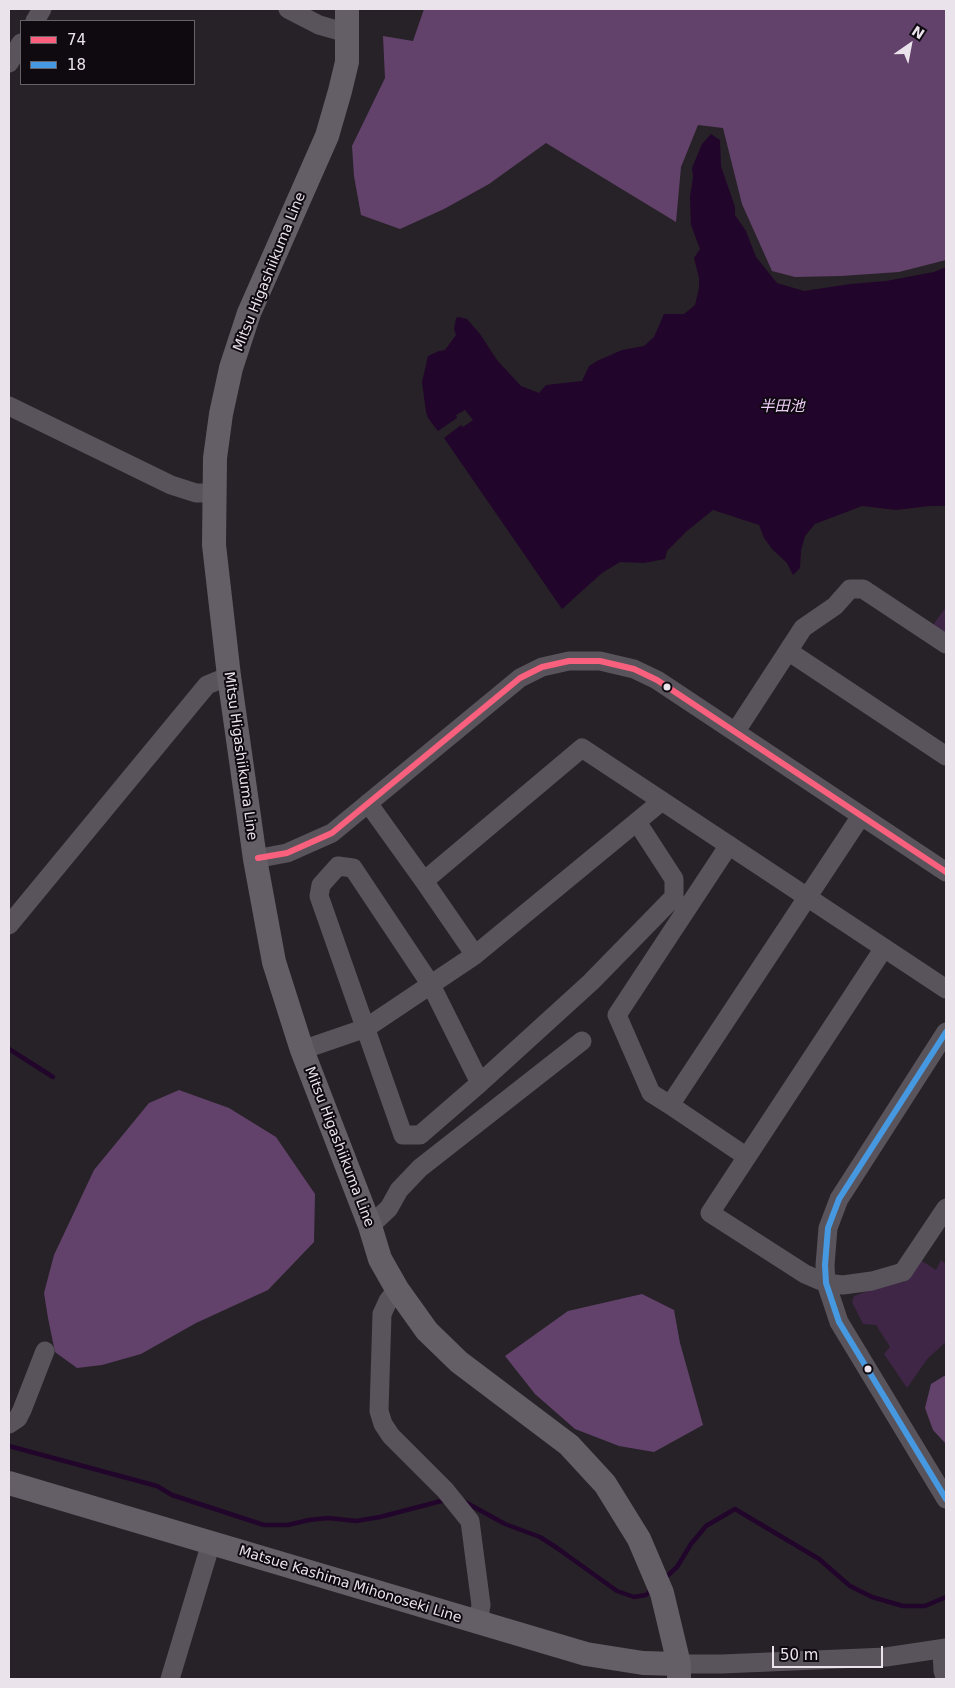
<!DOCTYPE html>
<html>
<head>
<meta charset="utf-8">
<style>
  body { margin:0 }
  #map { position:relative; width:955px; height:1688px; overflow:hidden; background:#272228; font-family:"DejaVu Sans",sans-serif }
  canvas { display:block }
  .frame { position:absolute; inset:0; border:10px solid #eae3ec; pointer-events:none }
  .legend { position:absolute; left:20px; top:20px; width:175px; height:65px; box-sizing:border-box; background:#0f0a10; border:1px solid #676168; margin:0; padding:6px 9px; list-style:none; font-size:15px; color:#eae3ec }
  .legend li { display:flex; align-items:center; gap:10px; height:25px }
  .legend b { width:25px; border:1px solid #676168 }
  .north { position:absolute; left:885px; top:20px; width:50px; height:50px; -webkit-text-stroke:4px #0f0a10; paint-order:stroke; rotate:33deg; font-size:14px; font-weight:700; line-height:20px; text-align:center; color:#eae3ec }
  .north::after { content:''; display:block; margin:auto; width:18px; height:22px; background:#eae3ec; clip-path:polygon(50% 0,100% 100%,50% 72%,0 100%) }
  .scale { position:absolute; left:772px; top:1646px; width:111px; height:22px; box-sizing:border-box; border:2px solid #eae3ec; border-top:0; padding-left:6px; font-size:15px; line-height:18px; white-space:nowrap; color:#eae3ec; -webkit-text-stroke:4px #0f0a10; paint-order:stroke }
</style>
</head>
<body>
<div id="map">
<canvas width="955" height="1688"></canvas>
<div class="frame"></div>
<ul class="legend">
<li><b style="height:6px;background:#f8607d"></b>74</li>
<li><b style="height:6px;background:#4699e1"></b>18</li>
</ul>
<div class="north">N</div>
<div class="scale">50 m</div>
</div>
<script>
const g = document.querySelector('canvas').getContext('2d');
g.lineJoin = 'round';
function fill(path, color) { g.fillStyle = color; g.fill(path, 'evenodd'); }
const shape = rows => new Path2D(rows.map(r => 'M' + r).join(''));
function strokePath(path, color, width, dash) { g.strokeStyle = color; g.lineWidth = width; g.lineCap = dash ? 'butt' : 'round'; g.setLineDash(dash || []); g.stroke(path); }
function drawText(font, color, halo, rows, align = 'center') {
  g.font = font + ' "DejaVu Sans","Noto Sans JP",sans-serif'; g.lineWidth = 4; g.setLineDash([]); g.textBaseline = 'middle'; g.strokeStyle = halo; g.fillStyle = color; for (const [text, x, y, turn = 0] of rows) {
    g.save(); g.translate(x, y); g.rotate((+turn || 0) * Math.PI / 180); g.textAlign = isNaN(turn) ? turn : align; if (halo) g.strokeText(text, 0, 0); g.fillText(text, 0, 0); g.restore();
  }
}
fill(shape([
  [946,607,946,633,933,625],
  [919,1259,936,1270,941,1260,946,1264,946,1342,928,1358,907,1388,884,1354,890,1347,876,1325,863,1324,852,1302,854,1296,878,1287,904,1282]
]), '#3f2646');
fill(shape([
  [424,9,946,9,946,260,899,272,841,276,795,277,772,271,742,204,723,128,698,125,681,167,676,222,546,143,489,184,444,209,400,229,361,215,354,176,352,146,385,78,383,36,413,41],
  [179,1090,229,1108,276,1137,315,1194,314,1242,268,1290,196,1323,141,1354,102,1365,77,1368,55,1352,48,1318,44,1293,54,1255,94,1170,149,1103],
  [642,1294,674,1310,680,1343,703,1425,654,1452,619,1446,575,1429,535,1394,505,1356,568,1311],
  [944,1376,946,1376,946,1444,933,1430,925,1408,931,1384]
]), '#62426b');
fill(shape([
  [711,134,720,140,721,166,735,207,735,215,746,231,756,257,777,283,804,291,850,284,886,281,934,272,946,267,946,506,930,506,896,510,862,506,815,524,805,536,801,551,800,568,793,575,787,563,772,549,764,538,759,525,713,510,687,531,667,551,665,559,644,563,620,562,602,573,562,609,444,438,461,425,463,427,473,420,465,410,456,415,457,418,438,431,428,418,426,412,422,382,428,356,439,351,445,350,456,335,454,329,456,318,459,317,467,319,480,334,497,360,521,386,539,393,546,385,582,381,589,366,597,361,622,350,644,346,654,337,664,314,684,314,695,305,699,288,699,278,694,258,700,249,691,225,690,197,693,177,692,168,702,144]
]), '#22052b');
strokePath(shape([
  [9,1049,53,1077],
  [9,1446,157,1486,172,1495,264,1525,288,1525,309,1520,328,1518,356,1521,380,1517,445,1500],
  [465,1502,505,1524,540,1537,557,1548,617,1591,634,1597,646,1595,653,1588],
  [665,1578,677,1567,691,1544,706,1526,735,1509,819,1559,850,1586,872,1597,903,1606,925,1606,946,1597]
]), '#22052b', 4.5);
strokePath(shape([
  [288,9,319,25,347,33],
  [35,21,42,9],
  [9,63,21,43],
  [9,406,171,485,196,493,213,493],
  [788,651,946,756],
  [736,731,803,628,835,606,850,589,863,589,946,644],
  [368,803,424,881,475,955],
  [255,859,287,853,332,833,520,678,542,667,569,661,600,661,634,669,657,680,946,872],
  [424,881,582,748,946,989],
  [9,925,207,685,229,676],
  [884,948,710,1213,805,1274,826,1283,843,1285,872,1281,903,1272,946,1208],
  [946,1032,839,1199,828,1228,825,1265,826,1283,839,1322,946,1499],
  [302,1050,366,1028,475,955,662,801],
  [480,1083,431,985,353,868,338,866,321,885,319,896,403,1135,420,1135,480,1083,591,982,674,897,674,879,637,822],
  [670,1105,651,1093,617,1015,729,845],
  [747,1157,670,1105,861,816],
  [370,1226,389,1208,399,1190,420,1168,582,1041],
  [397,1289,388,1301,382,1314,379,1411,383,1424,391,1436,445,1490,470,1521,481,1605,478,1623],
  [9,1424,18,1418,22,1410,45,1351],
  [942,1650,943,1671,946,1679],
  [679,1664,722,1664,886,1657,946,1648],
  [170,1679,211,1543]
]), '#59545b', 19);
strokePath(shape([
  [347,9,347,62,340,91,327,136,249,313,231,368,221,414,215,458,214,545,229,676,255,859,274,962,302,1050,370,1226,380,1259,397,1289,427,1331,459,1362,569,1445,605,1484,639,1539,662,1593,679,1664,679,1679],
  [9,1483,586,1654,643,1663,679,1664]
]), '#645e66', 24);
strokePath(shape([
  [258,858,287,853,332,833,520,678,542,667,569,661,600,661,634,669,657,680,946,872]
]), '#f8607d', 6);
strokePath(shape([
  [946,1032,839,1199,828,1228,825,1265,826,1283,839,1322,946,1499]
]), '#4699e1', 6);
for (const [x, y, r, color] of [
  [667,687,4.5,"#eae3ec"],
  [868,1369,4.5,"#eae3ec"]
]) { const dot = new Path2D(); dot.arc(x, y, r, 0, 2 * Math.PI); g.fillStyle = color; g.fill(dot); strokePath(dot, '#0f0a10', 2); }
drawText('14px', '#eae3ec', '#0f0a10', [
  ["Mitsu Higashiikuma Line",270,272,-68],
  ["Mitsu Higashiikuma Line",240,756,82],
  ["Mitsu Higashiikuma Line",339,1147,69],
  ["Matsue Kashima Mihonoseki Line",350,1585,17]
]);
drawText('italic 15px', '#f0cefa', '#0f0a10', [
  ["半田池",782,407]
]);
</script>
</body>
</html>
